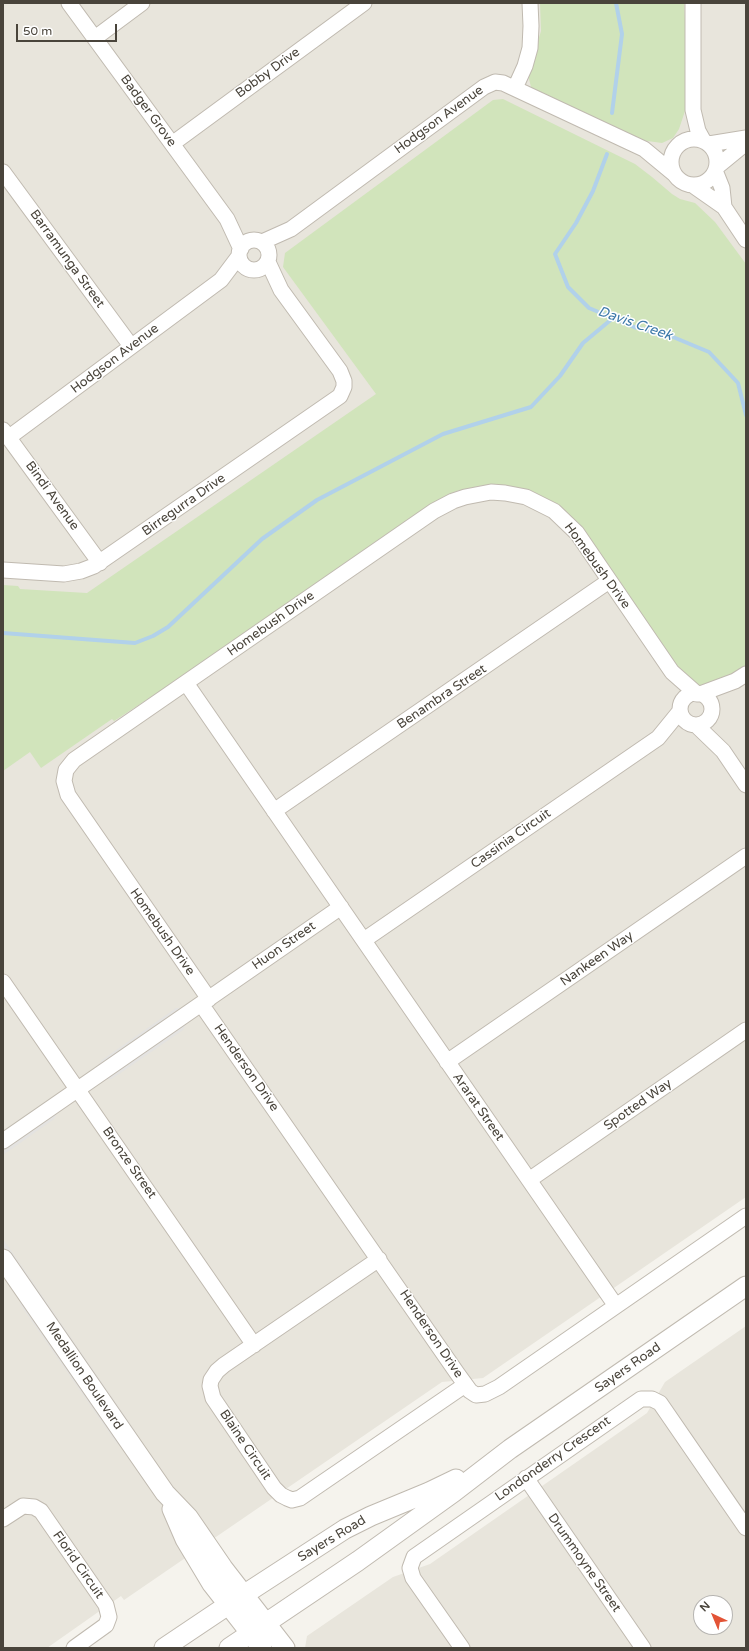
<!DOCTYPE html>
<html>
<head>
<meta charset="utf-8">
<style>
  body { margin:0 }
  #map { position:relative; width:749px; height:1651px; overflow:hidden; background:#f5f3ed; font-family:"Varela Round",sans-serif }
  canvas { display:block }
  .frame { position:absolute; inset:0; border:4px solid #49443b; pointer-events:none }
  .north { position:absolute; left:693px; top:1595px; width:40px; height:40px; box-sizing:border-box; background:#fff; border:1px solid #b6b4b1; border-radius:50%; rotate:316deg; font-size:11px; font-weight:700; line-height:16px; text-align:center; color:#49443b }
  .north::after { content:''; display:block; margin:auto; width:14px; height:18px; background:#e35436; clip-path:polygon(50% 0,100% 100%,50% 72%,0 100%) }
  .scale { position:absolute; left:16px; top:24px; width:101px; height:18px; box-sizing:border-box; border:2px solid #49443b; border-top:0; padding-left:5px; font-size:12px; line-height:14px; white-space:nowrap; color:#49443b; -webkit-text-stroke:3px #fff; paint-order:stroke }
</style>
</head>
<body>
<div id="map">
<canvas width="749" height="1651"></canvas>
<div class="frame"></div>
<div class="north">N</div>
<div class="scale">50 m</div>
</div>
<script>
const g = document.querySelector('canvas').getContext('2d');
g.lineJoin = 'round';
function fill(path, color) { g.fillStyle = color; g.fill(path, 'evenodd'); }
const shape = rows => new Path2D(rows.map(r => 'M' + r).join(''));
function strokePath(path, color, width, dash) { g.strokeStyle = color; g.lineWidth = width; g.lineCap = dash ? 'butt' : 'round'; g.setLineDash(dash || []); g.stroke(path); }
function drawText(font, color, halo, rows, align = 'center') {
  g.font = font + ' "Varela Round",sans-serif'; g.lineWidth = 3; g.setLineDash([]); g.textBaseline = 'middle'; g.strokeStyle = halo; g.fillStyle = color; for (const [text, x, y, turn = 0] of rows) {
    g.save(); g.translate(x, y); g.rotate((+turn || 0) * Math.PI / 180); g.textAlign = isNaN(turn) ? turn : align; if (halo) g.strokeText(text, 0, 0); g.fillText(text, 0, 0); g.restore();
  }
}
fill(shape([
  [3,3,746,3,746,1197,483,1378,442,1382,124,1600,121,1596,47,1648,3,1648],
  [746,1326,746,1648,305,1648,307,1636,393,1577,430,1564,647,1413,665,1382],
  [701,1603,725,1603,725,1627,701,1627]
]), '#e8e5dc');
fill(shape([
  [540,3,684,3,688,71,686,108,679,129,673,138,662,143,640,140,537,92,531,87,528,75,541,31],
  [503,99,635,164,652,177,672,194,680,199,695,203,715,222,746,264,746,665,734,673,704,687,697,686,680,671,553,502,529,491,492,485,479,486,457,491,437,501,171,684,114,721,112,719,41,768,30,752,3,771,3,585,18,586,20,589,87,593,376,394,283,267,285,253,493,100]
]), '#d1e4bb');
fill(shape([
  [176,1008,183,1008,98,1066,102,1060],
  [186,1023,183,1030,119,1074,111,1079,105,1079],
  [58,1111,54,1119,3,1155,3,1149],
  [3,1239,135,1431,138,1442,3,1246],
  [21,1297,127,1451,121,1447,116,1442,20,1304]
]), '#e4e3e1');
strokePath(shape([
  [612,113,622,34,616,3],
  [607,154,593,191,576,223,555,254,568,287,589,308,634,327,673,337,709,352,738,383,746,415],
  [3,633,135,643,153,636,168,627,262,539,317,500,443,434,531,407,560,376,583,343,613,318]
]), '#b1d1ea', 4);
const minor = shape([
  [69,3,227,219,241,249],
  [693,3,693,110,698,131,703,140],
  [95,38,142,3],
  [515,88,525,66,530,48,531,26,530,3],
  '671 162a23 23 0 1 1 46 0a23 23 0 1 1-46 0Z',
  [172,144,364,3],
  [709,144,746,138],
  [718,166,746,143],
  [3,172,131,346],
  [716,173,722,188,724,207],
  [694,186,724,207,746,240],
  '239 255a15 15 0 1 1 30 0a15 15 0 1 1-30 0Z',
  [262,242,291,229,484,87,495,82,503,83,644,149,673,173],
  [3,430,100,563],
  [8,438,221,280,239,256],
  [3,570,64,574,81,571,94,566,340,396,344,387,344,381,340,371,281,290,268,262],
  [186,683,616,1306],
  '680 709a16 16 0 1 1 32 0a16 16 0 1 1-32 0Z',
  [700,694,735,681,746,674],
  [696,725,723,751,746,785],
  [274,811,609,581],
  [364,940,658,738,680,711],
  [3,982,254,1345],
  [209,999,68,795,64,781,66,770,74,760,434,511,453,501,465,497,491,492,505,493,526,497,554,511,577,533,672,672,697,694],
  [201,1004,457,1373,470,1391,476,1395,485,1394,499,1387,746,1216],
  [447,1062,746,856],
  [3,1141,341,907],
  [529,1180,746,1030],
  [379,1259,224,1365,217,1371,211,1380,210,1386,213,1398,274,1488,281,1495,287,1498,292,1500,300,1498,465,1385],
  [526,1478,643,1648],
  [3,1519,23,1506,34,1507,41,1511,106,1605,109,1617,106,1625,74,1648],
  [462,1648,413,1578,410,1568,414,1557,641,1399,652,1399,660,1403,746,1528]
]);
const tertiary = shape([
  [3,1259,165,1493,188,1517,223,1568,285,1648],
  [172,1509,185,1539,212,1584,262,1648],
  [164,1648,228,1605,345,1529,371,1516,429,1492,456,1479],
  [229,1648,358,1561,454,1492,510,1449,746,1286]
]);
strokePath(minor, '#c0bab0', 17);
strokePath(tertiary, '#c0bab0', 21);
strokePath(minor, '#fff', 15);
strokePath(tertiary, '#fff', 19);
drawText('13px', '#49443b', '#fff', [
  ["Bobby Drive",268,73,-36],
  ["Badger Grove",148,111,54],
  ["Hodgson Avenue",439,120,-36],
  ["Barramunga Street",67,259,54],
  ["Hodgson Avenue",115,359,-37],
  ["Bindi Avenue",52,496,54],
  ["Birregurra Drive",184,505,-35],
  ["Homebush Drive",597,566,54],
  ["Homebush Drive",271,624,-35],
  ["Benambra Street",442,697,-34],
  ["Cassinia Circuit",511,839,-35],
  ["Homebush Drive",162,932,55],
  ["Huon Street",284,946,-35],
  ["Nankeen Way",597,959,-35],
  ["Henderson Drive",246,1068,55],
  ["Spotted Way",638,1105,-35],
  ["Ararat Street",478,1107,55],
  ["Bronze Street",129,1163,55],
  ["Henderson Drive",431,1334,56],
  ["Sayers Road",628,1368,-35],
  ["Medallion Boulevard",84,1376,56],
  ["Blaine Circuit",245,1445,56],
  ["Londonderry Crescent",553,1459,-35],
  ["Sayers Road",332,1539,-31],
  ["Drummoyne Street",584,1563,55],
  ["Florid Circuit",78,1565,55]
]);
drawText('italic 14px', '#3e7aaa', '#fff', [
  ["Davis Creek",635,324,19]
]);
</script>
</body>
</html>
